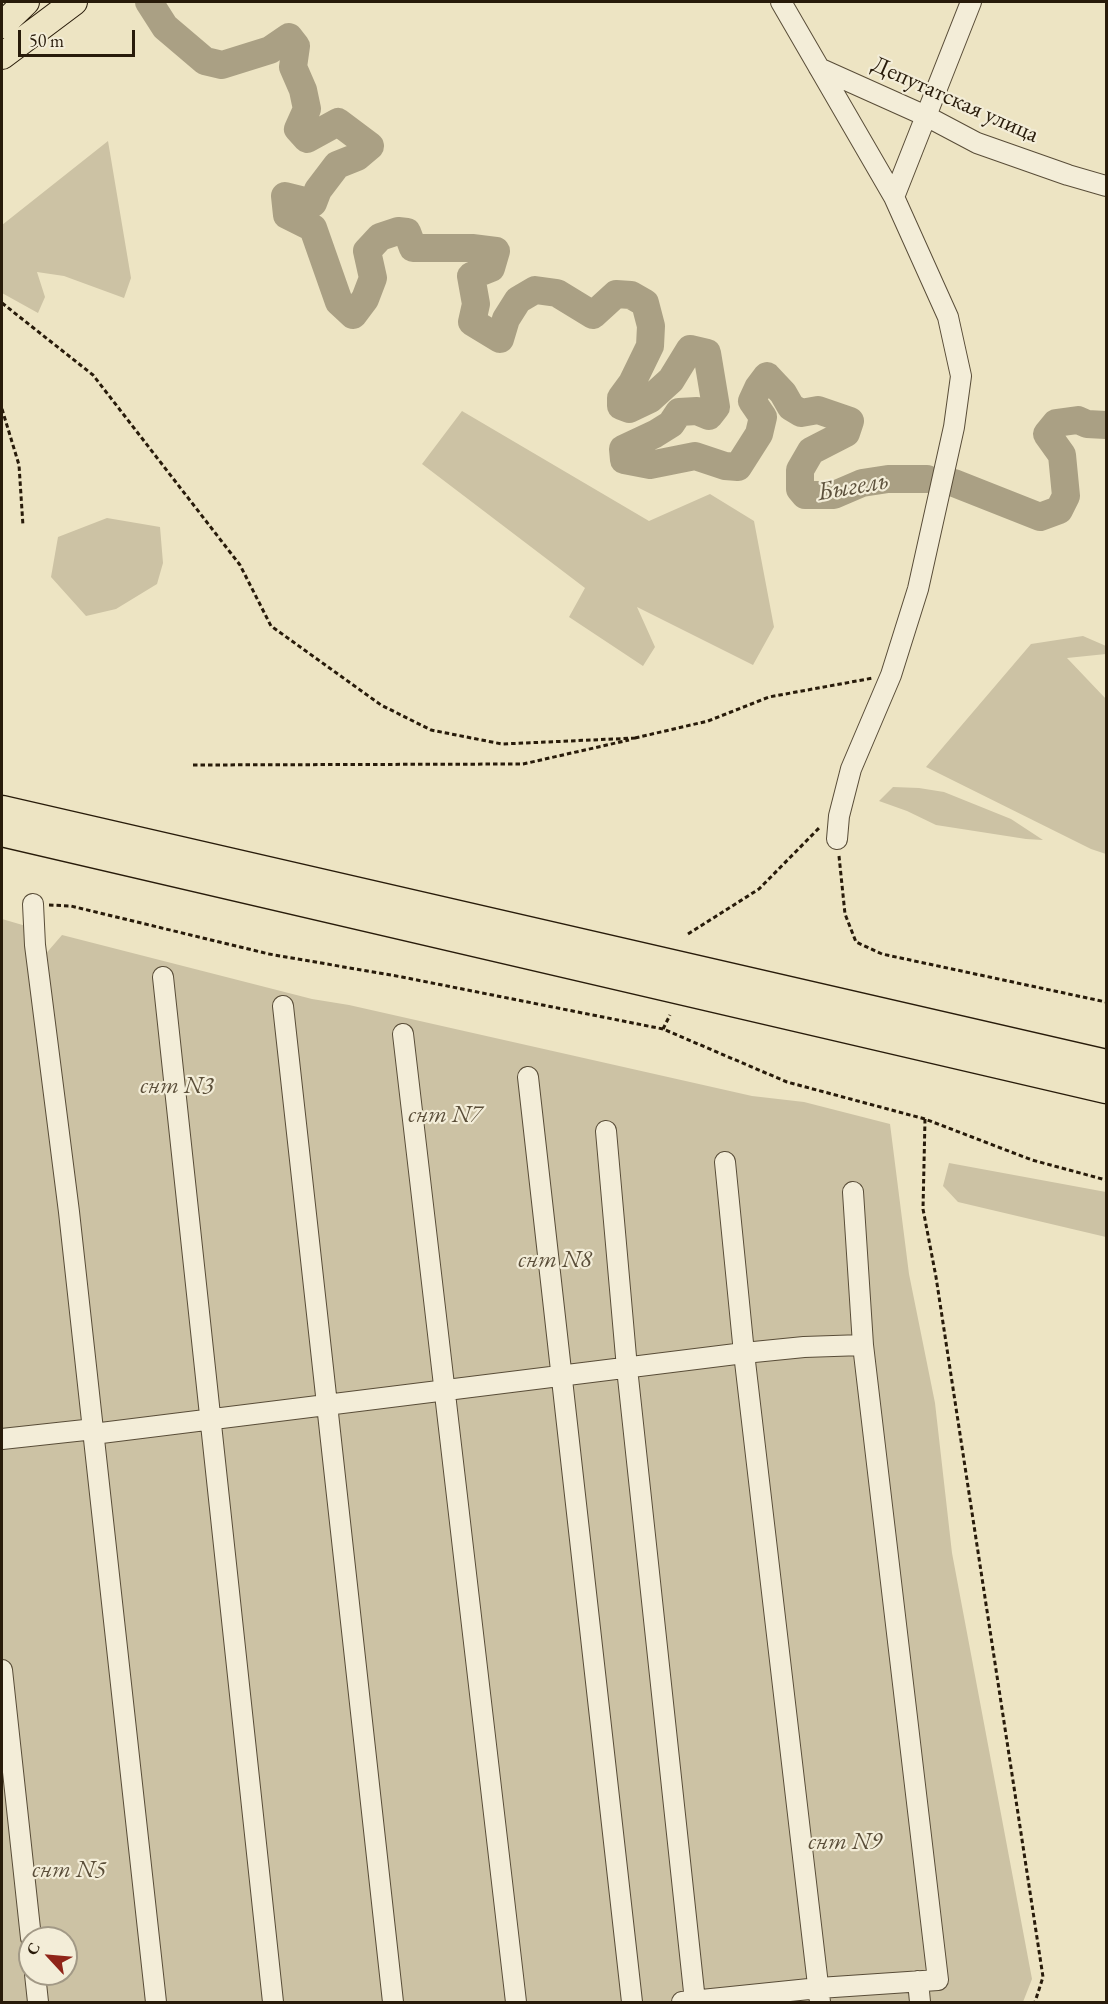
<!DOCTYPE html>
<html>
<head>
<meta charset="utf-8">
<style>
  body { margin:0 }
  #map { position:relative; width:1108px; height:2004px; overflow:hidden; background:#ede4c3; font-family:"EB Garamond",serif }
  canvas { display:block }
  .frame { position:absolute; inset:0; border:3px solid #281b0a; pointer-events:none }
  .north { position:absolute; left:18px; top:1926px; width:60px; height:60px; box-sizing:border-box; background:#f3edd8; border:2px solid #a29986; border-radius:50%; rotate:296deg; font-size:16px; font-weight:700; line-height:24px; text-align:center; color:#281b0a }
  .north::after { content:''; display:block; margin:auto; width:21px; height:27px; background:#8f2418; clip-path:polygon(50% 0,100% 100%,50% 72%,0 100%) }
  .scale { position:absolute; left:18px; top:30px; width:117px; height:27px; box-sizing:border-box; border:3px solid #281b0a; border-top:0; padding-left:8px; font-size:18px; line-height:21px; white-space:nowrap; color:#281b0a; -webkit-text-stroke:4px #f3edd8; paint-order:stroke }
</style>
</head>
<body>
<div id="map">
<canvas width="1108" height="2004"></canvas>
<div class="frame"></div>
<div class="north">С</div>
<div class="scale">50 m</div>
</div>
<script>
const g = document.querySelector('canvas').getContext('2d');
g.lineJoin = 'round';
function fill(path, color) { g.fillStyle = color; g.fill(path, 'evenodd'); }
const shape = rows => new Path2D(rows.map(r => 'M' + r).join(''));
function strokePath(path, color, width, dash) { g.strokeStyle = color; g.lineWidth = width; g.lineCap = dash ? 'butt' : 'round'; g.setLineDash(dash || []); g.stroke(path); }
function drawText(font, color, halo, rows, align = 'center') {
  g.font = font + ' "EB Garamond",serif'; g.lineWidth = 4.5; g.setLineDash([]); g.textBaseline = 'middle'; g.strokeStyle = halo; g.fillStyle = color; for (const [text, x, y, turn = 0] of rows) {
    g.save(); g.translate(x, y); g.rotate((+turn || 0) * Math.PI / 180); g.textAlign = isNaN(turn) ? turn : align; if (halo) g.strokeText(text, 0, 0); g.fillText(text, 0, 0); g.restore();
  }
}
fill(shape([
  [108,141,131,278,124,298,64,276,37,272,45,297,38,313,2,293,2,225],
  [462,411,649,521,710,494,754,521,774,627,753,665,637,607,655,647,643,666,569,617,585,588,422,464],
  [107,518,160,527,163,563,157,584,116,609,86,616,51,577,58,537],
  [1083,636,1106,646,1106,654,1067,658,1106,699,1106,854,1091,849,926,767,1031,644],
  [893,787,919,788,944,792,1011,819,1043,840,1026,839,936,825,907,811,879,801],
  [2,919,26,926,69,1238,151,2002,2,2002],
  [30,1938,66,1938,66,1974,30,1974],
  [62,935,312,999,349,1005,752,1096,804,1102,890,1124,909,1274,935,1403,952,1553,1032,1979,1023,2002,160,2002,43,957],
  [949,1163,1106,1192,1106,1237,958,1202,943,1186]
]), '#ccc2a4');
strokePath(shape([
  [149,2,165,27,205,61,222,65,270,50,289,37,296,46,293,67,303,90,307,109,298,129,307,139,338,122,370,146,357,157,337,165,318,190,313,203,285,196,287,215,313,228,339,302,353,315,365,299,373,278,367,251,380,237,398,231,407,232,413,248,472,248,496,251,491,268,471,276,476,304,472,322,500,339,506,319,518,300,535,290,557,293,593,315,616,294,631,295,645,303,651,326,650,346,632,383,621,398,621,406,629,409,650,399,671,380,690,349,707,353,716,407,709,416,697,411,679,412,671,424,655,434,623,449,624,460,650,465,695,456,725,466,738,467,759,434,763,417,752,401,758,388,767,376,783,393,791,407,801,413,818,410,850,421,846,433,811,451,800,470,800,489,805,495,834,495,862,483,888,479,927,479],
  [954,483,1040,517,1059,510,1066,496,1062,455,1047,434,1056,423,1078,420,1087,424,1106,425]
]), '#aaa084', 28);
const minor = shape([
  [781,2,894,197,948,317,961,376,954,427,918,589,891,675,851,769,839,816,837,839],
  [819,68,926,116,977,143,1068,175,1106,186],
  [894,197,971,2],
  [33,904,35,945,69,1212,156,2002],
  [163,977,273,2002],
  [283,1006,393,2002],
  [403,1034,516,2002],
  [528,1077,632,2002],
  [606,1131,627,1368,695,2001],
  [725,1162,744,1353,820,2002],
  [93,1434,744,1353,804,1347,863,1345],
  [2,1439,85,1430],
  [2,1670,31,1938],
  [35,1974,38,2002],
  [918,1981,920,2002],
  [682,2002,819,1988,938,1980,863,1345,853,1192]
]);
const major = shape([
  [2,25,26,2],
  [2,56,74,2]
]);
const highway = shape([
  [2,810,1106,1064],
  [2,832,1106,1089]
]);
strokePath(minor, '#594d38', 22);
strokePath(major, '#281b0a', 28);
strokePath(highway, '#281b0a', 31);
strokePath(shape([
  [2,303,93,375,240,565,271,626,381,705,431,730,502,744,636,738],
  [2,409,19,465,23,526],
  [635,738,708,721,769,697,873,678],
  [193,765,523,764,629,740],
  [839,856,845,914,856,942,882,954,1106,1002],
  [49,905,71,906,269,954,402,977,663,1029,787,1082,925,1119,1032,1160,1106,1180],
  [688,934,759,889,821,826],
  [663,1029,670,1015],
  [925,1119,923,1209,936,1277,1043,1977,1035,2002]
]), '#281b0a', 3, [4.5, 3]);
strokePath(minor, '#f3edd8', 20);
strokePath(major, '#ede4c3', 26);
strokePath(highway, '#ede4c3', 28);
drawText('24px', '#281b0a', '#f3edd8', [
  ["Депутатская улица",955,100,24]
]);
drawText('italic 24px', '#594d38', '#f3edd8', [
  ["снт N3",177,1086],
  ["снт N7",445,1115],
  ["снт N8",555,1260],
  ["снт N9",845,1842],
  ["снт N5",69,1870]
]);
drawText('italic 26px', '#5c503b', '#f3edd8', [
  ["Быгель",853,487,-10]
]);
</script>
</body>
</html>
